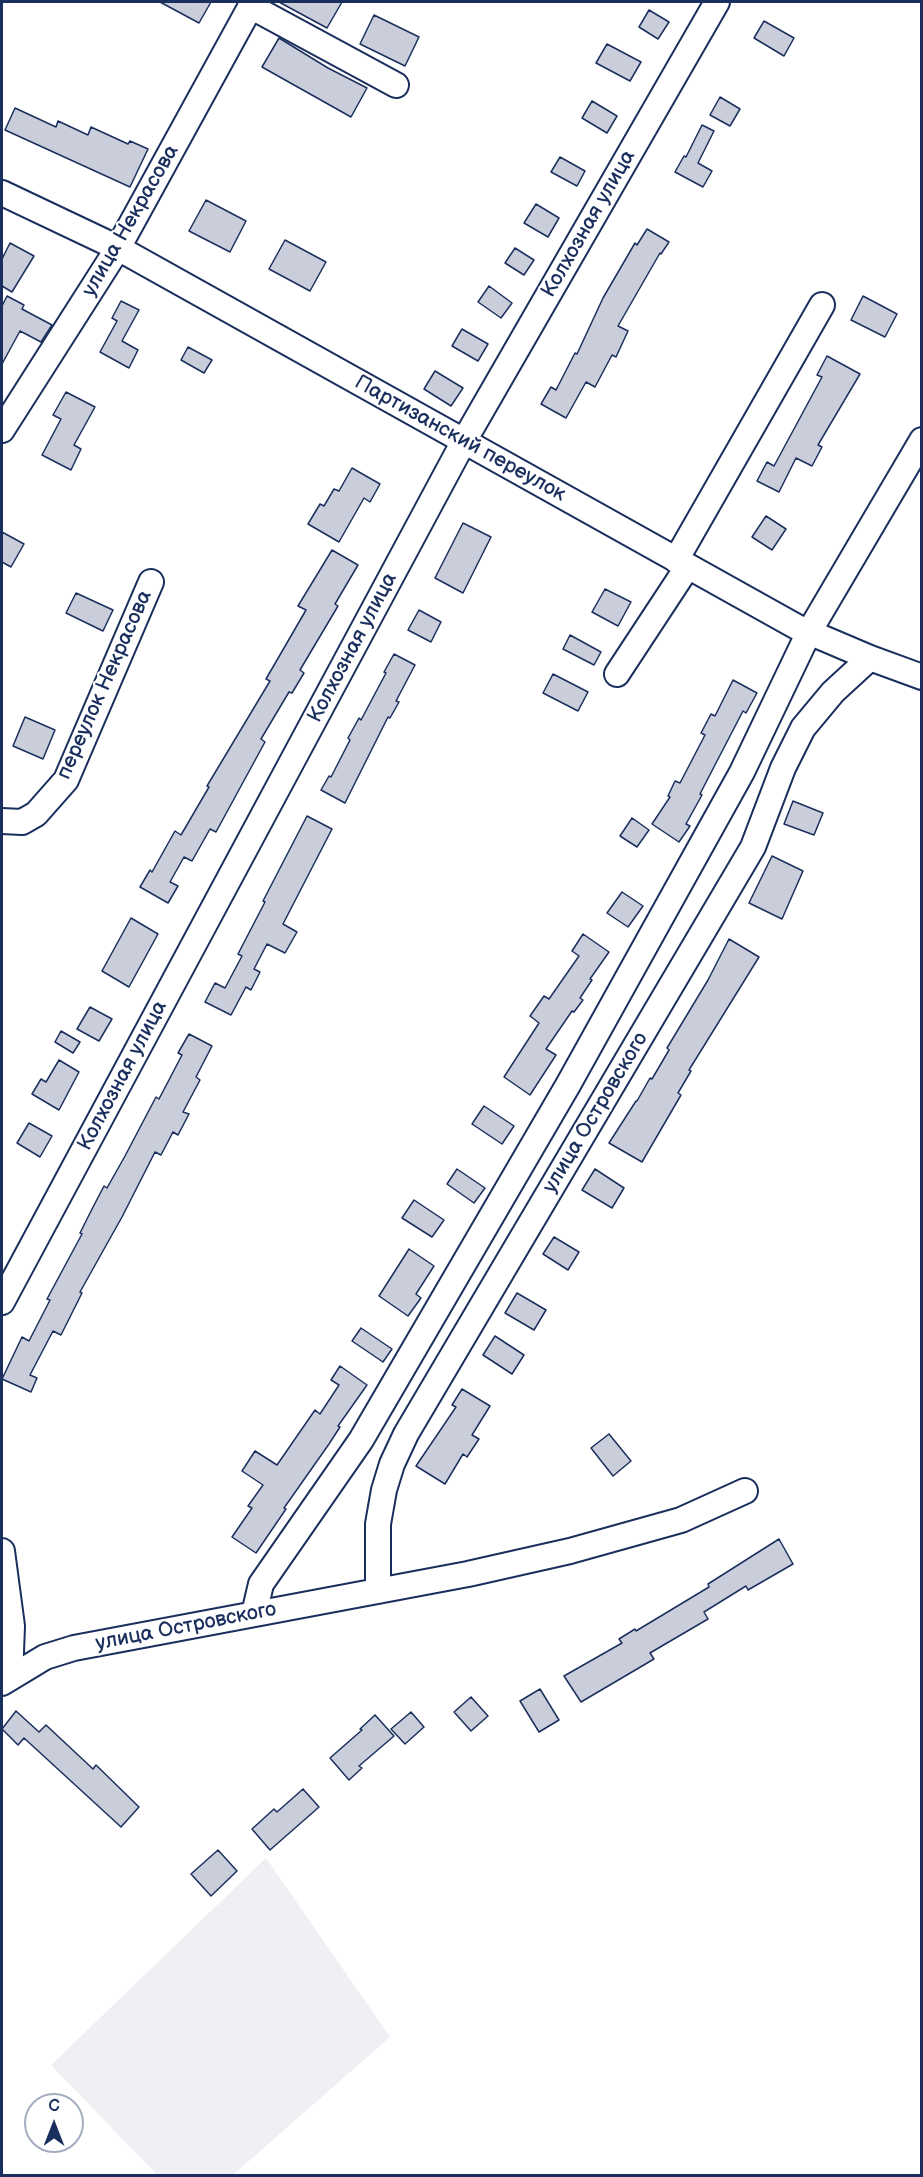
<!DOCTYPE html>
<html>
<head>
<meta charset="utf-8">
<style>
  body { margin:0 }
  #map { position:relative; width:923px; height:2177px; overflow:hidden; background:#fff; font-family:"Balsamiq Sans",sans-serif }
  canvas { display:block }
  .frame { position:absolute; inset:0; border:3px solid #1b2f5e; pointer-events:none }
  .north { position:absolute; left:24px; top:2093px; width:60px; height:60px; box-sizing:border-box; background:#fff; border:2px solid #a4acbf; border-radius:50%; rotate:0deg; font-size:16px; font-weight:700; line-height:24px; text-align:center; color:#1b2f5e }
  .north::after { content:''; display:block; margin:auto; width:21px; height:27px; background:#1b2f5e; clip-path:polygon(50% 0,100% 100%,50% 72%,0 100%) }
</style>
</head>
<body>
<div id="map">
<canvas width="923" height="2177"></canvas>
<div class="frame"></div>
<div class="north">С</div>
</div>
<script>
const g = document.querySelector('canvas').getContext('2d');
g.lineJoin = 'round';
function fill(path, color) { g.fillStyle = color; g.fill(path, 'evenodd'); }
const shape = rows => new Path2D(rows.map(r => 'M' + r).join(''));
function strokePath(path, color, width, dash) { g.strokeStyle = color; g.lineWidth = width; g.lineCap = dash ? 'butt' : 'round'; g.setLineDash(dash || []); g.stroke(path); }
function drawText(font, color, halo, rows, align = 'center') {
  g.font = font + ' "Balsamiq Sans",sans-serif'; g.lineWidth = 4.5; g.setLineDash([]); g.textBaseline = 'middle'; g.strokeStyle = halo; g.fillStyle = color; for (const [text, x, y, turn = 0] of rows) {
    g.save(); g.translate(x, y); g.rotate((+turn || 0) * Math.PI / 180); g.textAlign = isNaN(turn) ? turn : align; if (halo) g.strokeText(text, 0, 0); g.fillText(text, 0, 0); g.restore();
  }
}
fill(shape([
  [266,1858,390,2037,233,2175,157,2175,51,2065]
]), '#eff0f4');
const building = shape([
  [160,2,211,2,199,23,160,2],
  [279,2,342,2,327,28,279,2],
  [649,10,669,22,658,39,639,27,649,10],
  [374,15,419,37,405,66,360,44,374,15],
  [764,21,794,38,784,56,754,38,764,21],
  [279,38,328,68,367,88,351,117,262,67,279,38],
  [607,44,641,62,630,81,596,63,607,44],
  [720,97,740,109,730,126,710,115,720,97],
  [592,101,617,116,607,133,582,118,592,101],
  [15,108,56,127,58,121,88,135,91,127,128,144,130,141,148,149,130,187,5,130,15,108],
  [702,125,714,131,698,163,712,171,703,187,675,172,684,156,686,157,702,125],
  [560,157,585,171,577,186,551,172,560,157],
  [206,200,246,221,230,252,189,231,206,200],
  [536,204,559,218,548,237,524,223,536,204],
  [647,229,669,242,661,254,660,253,618,326,628,331,616,357,612,355,595,387,586,382,566,418,541,404,551,387,556,390,575,353,577,354,603,298,635,243,637,245,647,229],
  [285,240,326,262,310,291,269,269,285,240],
  [10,243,34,256,12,292,2,286,2,259,10,243],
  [515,248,534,260,524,275,505,263,515,248],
  [489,286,512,303,501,318,478,302,489,286],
  [7,296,24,305,22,309,52,325,41,342,20,331,2,364,2,306,7,296],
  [863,296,897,314,885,337,851,320,863,296],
  [121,301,139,310,122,341,138,350,129,368,100,352,117,321,112,318,121,301],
  [462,329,488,344,478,361,452,346,462,329],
  [188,347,212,360,204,373,181,360,188,347],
  [827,356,860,374,818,445,822,447,812,466,796,458,779,492,757,481,767,462,774,466,822,377,817,375,827,356],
  [435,371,463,388,451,406,424,389,435,371],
  [66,392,95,407,74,445,81,449,71,470,42,455,61,419,53,415,66,392],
  [352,468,380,484,370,502,364,498,339,542,308,524,320,504,324,506,334,489,339,491,352,468],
  [766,516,786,529,772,550,752,537,766,516],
  [463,523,491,537,463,593,435,578,463,523],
  [2,532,24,544,11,567,2,562,2,532],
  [332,550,358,565,335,604,338,606,300,670,304,673,292,693,289,692,261,739,265,742,216,832,210,829,192,861,184,857,170,882,178,886,168,903,140,887,150,870,152,872,175,831,181,835,209,787,207,786,270,681,266,679,306,610,298,606,332,550],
  [605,589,631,602,618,626,592,612,605,589],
  [76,593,113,610,103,631,66,613,76,593],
  [419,610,441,622,431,642,408,630,419,610],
  [570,635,601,652,594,665,563,649,570,635],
  [394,654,415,665,396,701,399,702,390,718,388,717,345,803,321,790,329,776,331,777,350,740,348,738,359,718,361,720,386,673,384,672,394,654],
  [553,674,588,692,578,711,543,693,553,674],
  [733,680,757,693,746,713,743,711,716,763,700,794,702,795,686,824,690,826,679,842,652,824,670,797,668,796,675,781,680,783,705,735,701,733,711,714,715,716,733,680],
  [25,717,55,730,43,759,13,746,25,717],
  [793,801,823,813,814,835,784,824,793,801],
  [307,816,332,829,283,924,297,932,285,953,267,944,254,969,260,972,251,990,246,987,231,1015,205,1002,215,983,225,988,242,956,238,954,265,902,263,901,307,816],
  [632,818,649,830,637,847,620,836,632,818],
  [772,856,803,871,782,919,749,903,772,856],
  [622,892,643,906,628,927,607,913,622,892],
  [131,918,158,934,129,987,102,971,131,918],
  [583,934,609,952,590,979,592,980,580,998,583,1000,574,1012,572,1011,546,1049,556,1055,530,1095,504,1077,539,1023,530,1016,544,996,549,999,579,956,572,951,583,934],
  [729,939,759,957,689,1070,691,1071,678,1093,681,1095,642,1162,609,1143,636,1101,637,1101,650,1078,652,1079,669,1050,667,1048,708,980,729,939],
  [90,1007,112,1019,99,1041,77,1029,90,1007],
  [61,1031,80,1042,73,1053,55,1042,61,1031],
  [189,1034,212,1046,196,1077,200,1080,183,1112,189,1114,178,1135,173,1132,161,1155,155,1152,122,1217,80,1292,82,1293,61,1335,53,1331,30,1375,37,1378,31,1392,2,1379,22,1337,29,1341,50,1300,47,1299,82,1234,80,1233,91,1211,104,1186,107,1188,125,1156,156,1097,159,1099,182,1055,178,1053,189,1034],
  [59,1060,79,1072,59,1110,32,1094,41,1079,46,1082,59,1060],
  [484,1106,514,1126,502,1144,472,1124,484,1106],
  [29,1123,52,1136,40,1157,17,1143,29,1123],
  [457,1169,485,1188,474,1203,447,1184,457,1169],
  [595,1169,624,1188,612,1208,582,1190,595,1169],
  [414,1200,444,1220,432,1237,402,1218,414,1200],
  [554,1237,579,1252,568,1270,543,1254,554,1237],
  [409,1249,434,1266,416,1294,421,1298,408,1316,379,1296,409,1249],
  [517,1293,546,1310,534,1330,505,1313,517,1293],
  [361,1328,392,1349,383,1362,352,1341,361,1328],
  [495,1336,524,1355,512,1374,483,1355,495,1336],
  [340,1366,367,1385,338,1426,340,1427,329,1444,284,1508,286,1509,256,1553,232,1537,252,1508,248,1506,263,1485,242,1471,255,1451,277,1465,315,1410,320,1414,339,1385,331,1380,340,1366],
  [462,1389,490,1406,472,1435,479,1439,467,1457,463,1454,445,1484,416,1466,456,1407,452,1405,462,1389],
  [609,1434,631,1461,613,1476,591,1448,609,1434],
  [779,1539,793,1564,748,1590,746,1586,704,1612,708,1619,650,1653,654,1659,581,1702,564,1676,622,1643,619,1639,635,1629,636,1631,709,1587,708,1584,779,1539],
  [540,1689,559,1720,539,1732,520,1701,540,1689],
  [471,1697,488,1716,471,1731,454,1712,471,1697],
  [16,1711,39,1732,46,1725,93,1769,96,1765,139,1807,121,1827,24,1738,18,1745,2,1729,16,1711],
  [411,1712,424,1727,405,1744,391,1729,411,1712],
  [375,1715,394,1736,359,1766,362,1768,349,1780,330,1758,362,1730,360,1729,375,1715],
  [303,1789,319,1807,270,1850,252,1829,274,1809,277,1812,303,1789],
  [218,1850,237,1871,211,1896,191,1874,218,1850]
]);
fill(building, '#caceda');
strokePath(building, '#1b2f5e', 1.5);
const minor = shape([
  [250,6,396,85],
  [2,193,118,248,797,627,870,658,922,677],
  [2,430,118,248,253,2],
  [676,560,822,305],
  [617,674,688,566],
  [2,821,22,822,36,814,66,780,151,582],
  [2,1302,464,441,717,2],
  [2,1551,12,1626,10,1678],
  [378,1591,378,1524,384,1490,392,1464,406,1434,753,847,783,768,803,728,833,692,870,658],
  [254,1614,261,1584,361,1440,568,1085,742,772,809,632,922,440],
  [2,1683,45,1657,74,1648,468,1574,570,1551,681,1520,745,1491]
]);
strokePath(minor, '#1b2f5e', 28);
strokePath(minor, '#fff', 24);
drawText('21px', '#1b2f5e', '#fff', [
  ["улица Некрасова",131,221,-60],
  ["Колхозная улица",589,224,-60],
  ["Партизанский переулок",460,439,29],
  ["Колхозная улица",353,648,-62],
  ["переулок Некрасова",105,685,-66],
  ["Колхозная улица",123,1076,-62],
  ["улица Островского",596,1113,-59],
  ["улица Островского",186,1627,-11]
]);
</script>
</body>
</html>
